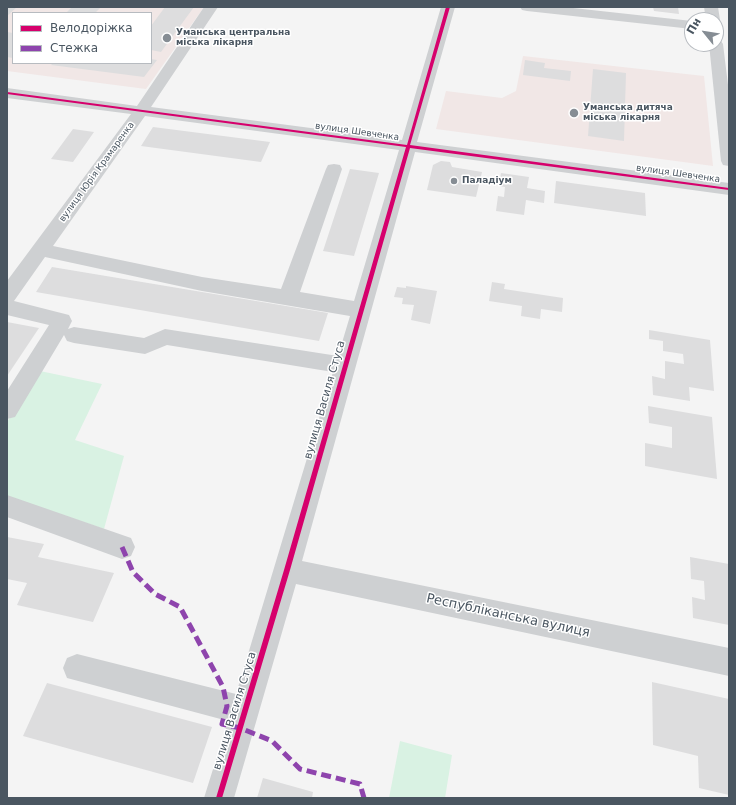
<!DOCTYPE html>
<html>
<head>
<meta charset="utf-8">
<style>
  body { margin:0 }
  #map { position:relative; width:736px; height:805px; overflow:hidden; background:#f4f4f4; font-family:"DejaVu Sans",sans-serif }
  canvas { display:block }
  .frame { position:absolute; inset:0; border:8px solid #4a5661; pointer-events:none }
  .legend { position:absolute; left:12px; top:12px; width:140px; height:52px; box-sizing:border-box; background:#fff; border:1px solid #b7bbc0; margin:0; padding:5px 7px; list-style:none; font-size:12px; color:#4a5661 }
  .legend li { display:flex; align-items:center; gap:8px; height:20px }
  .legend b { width:20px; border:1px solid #b7bbc0 }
  .north { position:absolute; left:684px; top:12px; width:40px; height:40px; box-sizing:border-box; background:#fff; border:1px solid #b7bbc0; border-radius:50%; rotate:300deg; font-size:11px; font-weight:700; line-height:16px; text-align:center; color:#4a5661 }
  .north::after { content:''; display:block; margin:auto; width:14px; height:18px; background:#868d94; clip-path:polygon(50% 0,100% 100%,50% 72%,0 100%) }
</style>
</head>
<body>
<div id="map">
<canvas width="736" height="805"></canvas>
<div class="frame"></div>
<ul class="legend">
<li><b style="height:5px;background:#d6006c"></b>Велодоріжка</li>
<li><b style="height:5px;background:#8e44ad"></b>Стежка</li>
</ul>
<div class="north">Пн</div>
</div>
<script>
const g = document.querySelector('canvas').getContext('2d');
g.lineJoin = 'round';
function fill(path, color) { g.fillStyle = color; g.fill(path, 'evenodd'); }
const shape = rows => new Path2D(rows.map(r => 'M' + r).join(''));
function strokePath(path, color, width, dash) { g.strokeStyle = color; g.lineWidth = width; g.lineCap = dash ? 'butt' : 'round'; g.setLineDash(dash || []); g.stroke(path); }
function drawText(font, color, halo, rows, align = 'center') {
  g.font = font + ' "DejaVu Sans",sans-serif'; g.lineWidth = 3; g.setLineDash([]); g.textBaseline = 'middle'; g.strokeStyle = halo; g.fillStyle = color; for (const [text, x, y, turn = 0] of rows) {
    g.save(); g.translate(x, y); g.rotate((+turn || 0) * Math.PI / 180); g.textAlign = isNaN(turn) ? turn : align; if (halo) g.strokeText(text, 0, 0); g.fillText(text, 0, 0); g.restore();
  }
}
fill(shape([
  [7,7,204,7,146,89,7,71],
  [13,13,151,13,151,63,13,63],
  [523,56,704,76,713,166,436,129,446,91,502,98,516,91]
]), '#f1e7e6');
fill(shape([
  [40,371,102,384,75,440,124,456,104,529,7,496,7,422],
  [400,741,452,755,445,798,389,798]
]), '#d9f2e3');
fill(shape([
  [7,7,17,7,7,16],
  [72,7,101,7,95,13,66,13],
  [165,7,194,7,161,52,151,50,151,26],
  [653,7,678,7,679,14,654,11],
  [7,32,13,33,13,58,7,57],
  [151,59,157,60,144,77,51,65,53,63,151,63],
  [525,60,545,63,544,68,571,71,570,81,523,75],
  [593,69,626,73,624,141,588,136],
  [153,127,270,142,261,162,141,146],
  [73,129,94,132,73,162,51,159],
  [441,161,450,162,452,167,482,172,476,197,427,190,433,165],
  [350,169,379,173,354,256,323,251],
  [501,173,529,177,527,188,545,191,544,203,526,200,524,215,496,211,498,196,504,197,505,187,499,186],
  [556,181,645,193,646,216,554,203],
  [52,267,328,313,319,341,36,292],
  [492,282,505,284,504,289,563,298,562,312,541,309,540,319,521,316,522,306,489,301],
  [406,286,437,291,430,324,411,320,414,305,402,304,403,298,394,297,397,287,406,288],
  [7,322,39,328,7,376],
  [649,330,710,340,714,391,689,387,690,401,653,395,652,376,665,379,665,361,684,364,683,354,663,351,663,341,649,339],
  [648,406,712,417,717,479,645,466,645,443,672,448,672,427,649,423],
  [7,537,44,544,38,557,114,573,93,622,17,605,27,583,7,579],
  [690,557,729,564,729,625,693,618,692,597,705,600,704,581,691,579],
  [652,682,729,699,729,795,699,788,698,756,653,745],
  [47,683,212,727,193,783,23,736],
  [263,778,313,792,312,798,257,798]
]), '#ddddde');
fill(shape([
  [204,7,218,7,151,107,402,140,441,7,455,7,417,142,729,183,729,195,415,152,302,561,729,648,729,676,296,584,234,798,204,798,228,721,67,678,63,668,67,658,77,654,236,694,333,372,167,345,145,354,74,343,67,341,64,335,15,417,7,419,7,391,49,325,7,315,7,281,131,114,7,98,7,88,137,106,204,7],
  [145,116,399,150,354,301,300,292,342,169,340,165,334,164,328,165,326,169,281,289,202,277,53,246,145,116],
  [45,257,202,291,350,316,338,356,165,329,144,338,74,327,68,329,72,321,69,315,14,301,45,257],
  [520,7,564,7,692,21,692,29,527,11,522,10,520,7],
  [704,7,718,7,720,20,718,23,716,23,716,20,706,20,704,7],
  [716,40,721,41,723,44,729,93,729,166,723,165,721,161,709,44,716,44,716,40],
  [7,495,131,538,135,547,131,556,122,559,7,517,7,495]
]), '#ced0d2');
strokePath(shape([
  [122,547,133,572,155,594,180,607,223,687,227,706,222,724,240,728,272,741,300,769,360,784,364,798]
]), '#8e44ad', 5, [10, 5]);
fill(shape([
  [446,7,450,7,410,145,729,188,729,190,410,148,290,570,222,798,216,798,284,570,406,147,7,94,7,92,407,145,446,7]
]), '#d6006c');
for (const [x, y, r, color] of [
  [167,38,5,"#868d94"],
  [574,113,5,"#868d94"],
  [454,181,4,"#868d94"]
]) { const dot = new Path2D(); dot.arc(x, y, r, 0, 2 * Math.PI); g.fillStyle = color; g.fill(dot); strokePath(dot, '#fff', 1.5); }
drawText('bold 9px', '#4a5661', '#fff', [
  ["Уманська центральна",176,33],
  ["міська лікарня",176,43],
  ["Уманська дитяча",583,108],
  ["міська лікарня",583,118],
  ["Паладіум",462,181]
], 'left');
drawText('9px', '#4a5661', '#fff', [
  ["вулиця Шевченка",357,132,8],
  ["вулиця Юрія Крамаренка",97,172,-54],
  ["вулиця Шевченка",678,174,8]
]);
drawText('11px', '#4a5661', '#fff', [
  ["вулиця Василя Стуса",325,400,-74],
  ["вулиця Василя Стуса",235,711,-73]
]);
drawText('13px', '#4a5661', '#fff', [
  ["Республіканська вулиця",508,616,12]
]);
</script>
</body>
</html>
